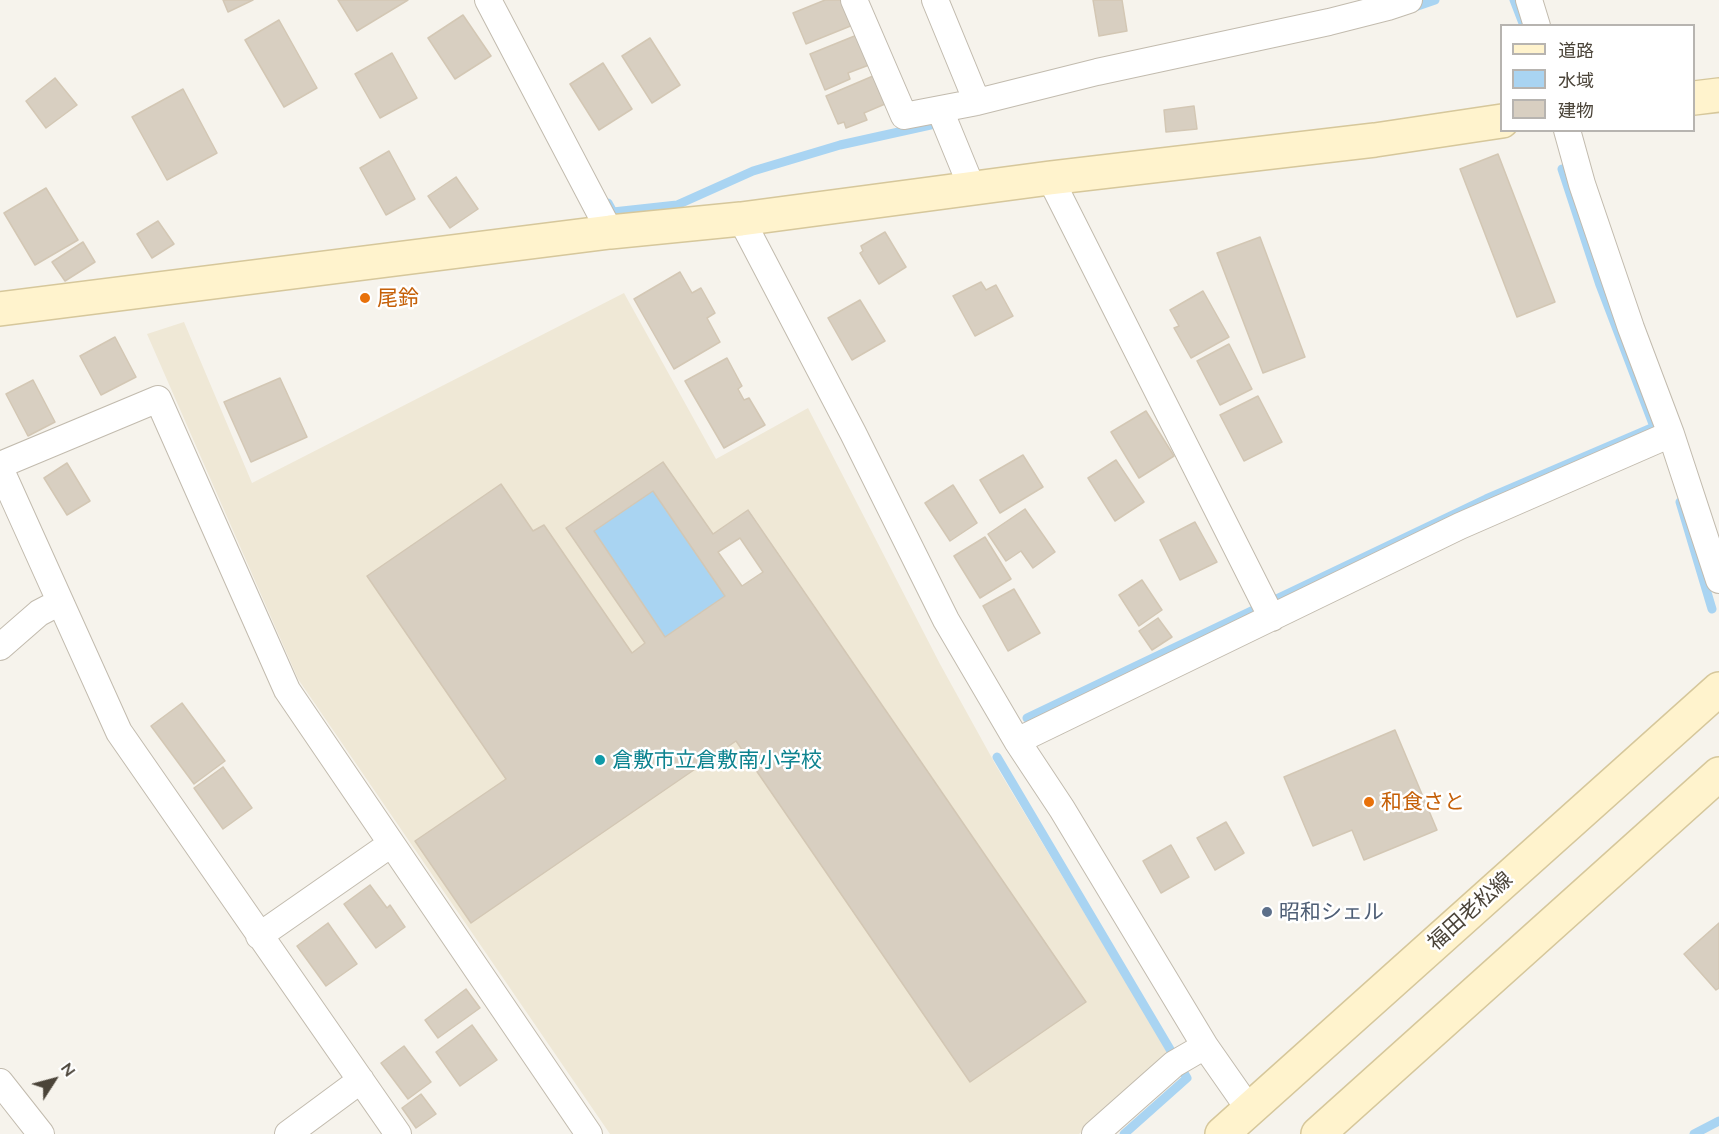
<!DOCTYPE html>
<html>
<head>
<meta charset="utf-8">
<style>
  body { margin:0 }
  #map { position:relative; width:1719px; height:1134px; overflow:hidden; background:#f6f3ec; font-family:Lato,"Noto Sans JP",sans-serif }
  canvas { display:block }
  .legend { position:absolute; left:1500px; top:24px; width:195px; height:108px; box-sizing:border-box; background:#fff; border:2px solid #b7b4b0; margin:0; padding:8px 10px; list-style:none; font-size:18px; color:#4b4439 }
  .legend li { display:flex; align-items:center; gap:12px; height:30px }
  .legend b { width:30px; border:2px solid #b7b4b0 }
  .north { position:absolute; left:24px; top:1050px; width:60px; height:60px; -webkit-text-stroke:4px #fff; paint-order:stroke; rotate:54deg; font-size:16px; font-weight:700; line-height:24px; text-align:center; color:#4b4439 }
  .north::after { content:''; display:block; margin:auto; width:21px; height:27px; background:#4b4439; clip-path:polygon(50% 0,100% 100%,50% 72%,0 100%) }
</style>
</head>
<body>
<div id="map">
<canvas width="1719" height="1134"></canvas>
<ul class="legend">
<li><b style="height:8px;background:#fff3cd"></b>道路</li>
<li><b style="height:16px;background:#a9d4f2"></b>水域</li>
<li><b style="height:16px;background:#d8cfc1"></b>建物</li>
</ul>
<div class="north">N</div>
</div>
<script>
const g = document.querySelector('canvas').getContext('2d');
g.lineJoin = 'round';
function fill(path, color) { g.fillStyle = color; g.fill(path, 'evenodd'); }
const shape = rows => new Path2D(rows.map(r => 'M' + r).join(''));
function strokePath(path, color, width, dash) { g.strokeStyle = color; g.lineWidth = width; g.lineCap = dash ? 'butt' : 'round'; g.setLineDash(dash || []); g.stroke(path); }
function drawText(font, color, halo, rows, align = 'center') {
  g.font = font + ' Lato,"Noto Sans JP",sans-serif'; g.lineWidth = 5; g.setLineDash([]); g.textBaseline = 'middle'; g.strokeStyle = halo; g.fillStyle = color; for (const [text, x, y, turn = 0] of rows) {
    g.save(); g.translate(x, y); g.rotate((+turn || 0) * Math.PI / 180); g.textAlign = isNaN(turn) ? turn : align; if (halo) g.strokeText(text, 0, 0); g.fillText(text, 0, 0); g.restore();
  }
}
fill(shape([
  [624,293,716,459,808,408,940,664,998,769,1169,1054,1079,1134,610,1134,298,679,147,334,184,322,252,483],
  [663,462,713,534,749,510,1086,1002,970,1082,736,741,471,922,415,841,506,779,367,576,501,484,533,531,544,525,632,653,645,643,566,528]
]), '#efe8d6');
fill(shape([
  [653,491,725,596,665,637,594,531]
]), '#a9d4f2');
strokePath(shape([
  [1514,0,1524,26],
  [1409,9,1435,0],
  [1562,169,1600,285,1656,432],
  [608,203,613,212,677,205,753,171,840,145,944,122],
  [1680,502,1712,609],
  [1027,718,1486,499,1654,427],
  [997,757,1187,1078,1124,1134],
  [1694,1134,1719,1121]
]), '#a9d4f2', 9);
const building = shape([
  [223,0,253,0,228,12,223,0],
  [338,0,408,0,357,31,338,0],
  [825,0,842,0,853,25,806,44,793,13,825,0],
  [1093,0,1122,0,1127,31,1099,36,1093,0],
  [463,15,491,56,455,79,428,38,463,15],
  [279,20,317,88,284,107,245,40,279,20],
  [857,35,869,65,848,73,850,79,825,90,810,54,857,35],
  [650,38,680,85,652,103,622,56,650,38],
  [392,53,417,98,380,118,355,74,392,53],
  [603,63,632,109,599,130,570,84,603,63],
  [873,76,885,104,864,113,867,120,846,128,844,122,838,124,826,96,873,76],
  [55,78,77,105,46,128,26,101,55,78],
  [183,89,217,153,167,180,132,117,183,89],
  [1194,106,1197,129,1166,132,1164,110,1194,106],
  [389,151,415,199,386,215,360,168,389,151],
  [1498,154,1555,302,1517,317,1460,169,1498,154],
  [456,177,478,209,450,228,428,196,456,177],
  [46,188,78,240,35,265,4,213,46,188],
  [158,221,174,244,152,258,137,234,158,221],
  [885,232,906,267,879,284,860,253,863,251,861,246,885,232],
  [1260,237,1305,357,1263,373,1217,253,1260,237],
  [83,242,95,262,65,281,52,262,83,242],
  [680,272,692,293,701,288,715,313,707,318,720,342,674,369,634,299,680,272],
  [981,282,986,290,996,285,1013,316,975,336,953,296,981,282],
  [1203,291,1229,337,1191,358,1174,328,1179,326,1170,310,1203,291],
  [860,300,885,341,852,360,828,318,860,300],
  [115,337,136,377,101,395,80,356,115,337],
  [1229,344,1252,389,1220,405,1197,361,1229,344],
  [727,358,742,386,738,389,744,400,749,398,765,425,724,448,685,381,727,358],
  [280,378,307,437,251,462,224,402,280,378],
  [33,380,55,422,28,436,6,394,33,380],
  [1258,396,1282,442,1244,461,1220,415,1258,396],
  [1146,411,1174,456,1139,478,1111,432,1146,411],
  [1023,455,1043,487,1000,513,980,480,1023,455],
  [1116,460,1144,502,1115,521,1088,478,1116,460],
  [663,462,713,534,748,510,1086,1002,970,1082,736,741,471,923,415,841,506,779,367,576,501,484,533,531,544,525,632,653,645,643,566,528,663,462],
  [653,491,725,596,665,637,594,531,653,491],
  [740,538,763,572,742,586,718,552,740,538],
  [67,463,90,501,67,515,44,478,67,463],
  [953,485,977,523,950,541,925,503,953,485],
  [1025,509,1055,552,1033,568,1021,551,1006,561,988,534,1025,509],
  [1195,522,1217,562,1180,580,1160,540,1195,522],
  [985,537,1011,579,980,598,954,556,985,537],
  [1142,580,1162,610,1139,626,1119,595,1142,580],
  [1014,589,1040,633,1008,651,983,606,1014,589],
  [1158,618,1172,637,1152,650,1139,631,1158,618],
  [182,703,225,761,194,784,151,726,182,703],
  [1395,730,1437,830,1364,860,1352,830,1313,846,1284,777,1395,730],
  [223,767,252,808,223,829,194,788,223,767],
  [1226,822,1244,853,1215,870,1197,838,1226,822],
  [1171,845,1189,877,1161,893,1143,861,1171,845],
  [370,885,387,908,390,905,405,927,376,948,344,904,370,885],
  [328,923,357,964,326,986,297,946,328,923],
  [1719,923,1719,988,1716,990,1684,954,1719,923],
  [466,989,480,1008,438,1038,425,1020,466,989],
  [472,1025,497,1060,460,1086,436,1052,472,1025],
  [404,1046,431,1082,408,1099,381,1063,404,1046],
  [421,1094,436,1114,416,1128,402,1108,421,1094]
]);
fill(building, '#d8cfc1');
strokePath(building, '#d3c7b4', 1.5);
const street = shape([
  [488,0,610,232],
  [854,0,904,116,977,102,1097,72,1329,22,1388,7,1409,0],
  [935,0,977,102],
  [1529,0,1537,26],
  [940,110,972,188],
  [1567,130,1582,184,1631,328,1671,434,1719,580],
  [1050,178,1272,618],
  [741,219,853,433,946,620,1017,741,1062,809,1205,1046,1249,1109],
  [0,465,158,399,287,690,589,1134],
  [0,468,119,732,398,1134],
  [0,647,39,613,60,602],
  [1017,741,1460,526,1671,434],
  [259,936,391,844],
  [0,1082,41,1134],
  [288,1134,361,1080],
  [1095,1134,1174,1064,1205,1046]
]);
const secondary = shape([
  [1694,98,1719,95],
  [0,309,610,232,741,219,1050,178,1375,140,1502,121],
  [1222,1134,1719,689],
  [1318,1134,1719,774]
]);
strokePath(street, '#c2bbae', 28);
strokePath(secondary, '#d6c79b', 36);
strokePath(street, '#fff', 26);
strokePath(secondary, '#fff3cd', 33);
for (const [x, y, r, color] of [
  [365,298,6,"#e8710a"],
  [600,760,6,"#0f9aa8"],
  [1369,802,6,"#e8710a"],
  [1267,912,6,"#5c6f8a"]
]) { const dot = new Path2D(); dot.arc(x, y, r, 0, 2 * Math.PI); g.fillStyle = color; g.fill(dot); strokePath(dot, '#fff', 2); }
drawText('21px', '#c56008', '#fff', [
  ["尾鈴",377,298],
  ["和食さと",1381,802]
], 'left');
drawText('21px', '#0d838f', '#fff', [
  ["倉敷市立倉敷南小学校",612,760]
], 'left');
drawText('21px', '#4b4439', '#fff', [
  ["福田老松線",1470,911,-42]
]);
drawText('21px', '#4e5e75', '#fff', [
  ["昭和シェル",1279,912]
], 'left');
</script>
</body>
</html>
